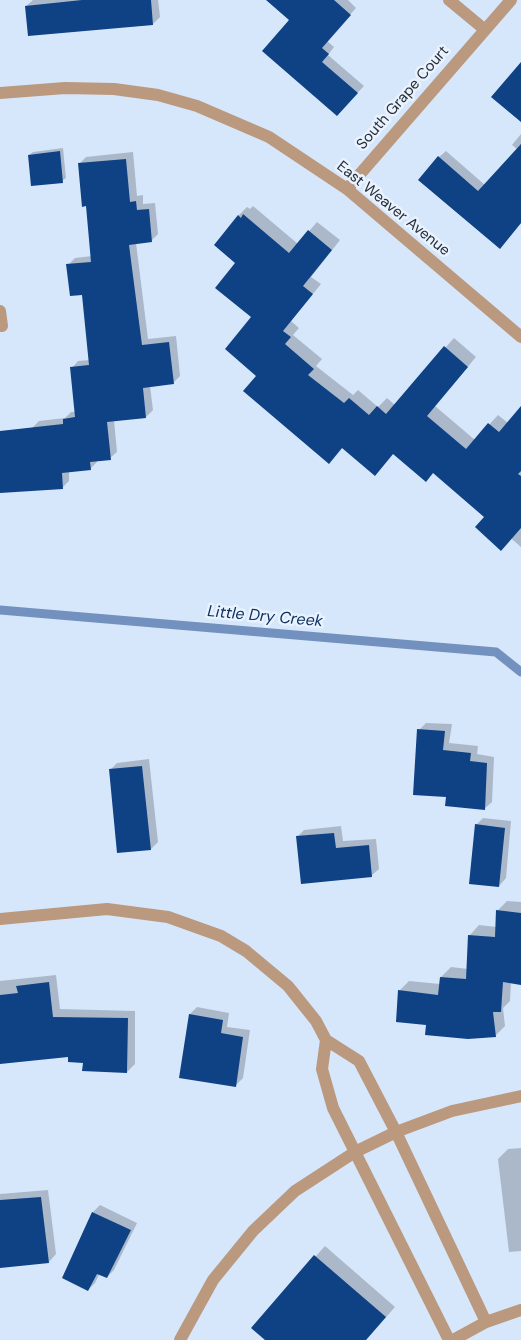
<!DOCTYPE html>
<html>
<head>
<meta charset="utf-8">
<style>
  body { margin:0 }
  canvas { display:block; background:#d6e6fb }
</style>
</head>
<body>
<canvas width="521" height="1340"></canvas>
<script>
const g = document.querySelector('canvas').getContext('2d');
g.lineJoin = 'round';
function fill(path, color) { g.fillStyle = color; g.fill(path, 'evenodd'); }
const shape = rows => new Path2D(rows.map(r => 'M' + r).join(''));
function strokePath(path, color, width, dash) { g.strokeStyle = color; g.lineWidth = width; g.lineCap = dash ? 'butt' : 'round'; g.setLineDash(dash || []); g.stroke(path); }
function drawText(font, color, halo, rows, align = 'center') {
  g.font = font + ' "DM Sans",sans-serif'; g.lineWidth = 5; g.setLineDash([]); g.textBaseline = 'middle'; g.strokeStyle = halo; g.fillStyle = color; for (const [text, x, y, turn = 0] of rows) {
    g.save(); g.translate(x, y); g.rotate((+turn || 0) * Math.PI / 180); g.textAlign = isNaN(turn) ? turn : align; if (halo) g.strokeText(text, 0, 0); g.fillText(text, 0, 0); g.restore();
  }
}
fill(shape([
  [33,0,158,0,160,17,153,24,26,6],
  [282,0,348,0,356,8,327,41,334,47,328,55,364,86,343,108],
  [521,134,521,223,506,241,439,157,446,151,485,185,518,150,512,145],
  [63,148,66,178,62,181,29,155,33,152],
  [133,152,137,196,143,195,143,204,155,203,158,234,151,241,136,243,148,339,176,336,180,376,173,383,150,386,153,410,146,417,114,420,117,452,110,458,97,460,97,462,90,469,69,471,69,481,63,487,0,492,0,436,32,428,39,421,65,418,71,412,76,412,72,368,78,361,90,360,83,294,68,265,75,258,92,256,87,205,79,164,86,157],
  [253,206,298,244,317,222,340,240,311,277,321,284,291,321,299,328,293,335,322,359,316,366,353,395,358,390,378,407,387,398,395,405,454,338,476,357,435,406,475,440,498,415,508,423,521,408,521,547,434,472,426,480,394,453,375,475,343,447,329,462,258,375,253,317,237,263,238,216,247,207,250,209],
  [426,723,452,724,449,743,478,746,477,754,494,757,492,802,484,809,448,796,419,730],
  [149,759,158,842,151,849,110,770,117,763],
  [483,818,511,821,506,878,499,886,476,825],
  [341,826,343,841,376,839,379,869,371,876,297,837,304,830],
  [507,901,521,902,521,983,511,982,510,1001,503,1008,505,1026,495,1036,427,1023,399,991,409,981,440,984,441,977,451,967,468,969,470,935,479,925,497,927,497,911],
  [56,975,60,1009,135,1011,135,1064,127,1072,84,1062,69,1056,0,1062,0,981],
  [197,1007,229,1013,227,1027,250,1030,243,1078,236,1085,190,1014],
  [521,1148,521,1251,509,1252,498,1159,508,1149],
  [48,1190,56,1254,49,1262,0,1267,0,1194],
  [100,1205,137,1223,114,1270,107,1277,100,1273,95,1283,88,1290,93,1212],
  [325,1246,395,1307,366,1340,267,1340,252,1327]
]), '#0003');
strokePath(shape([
  [0,610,496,652,521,672]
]), '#7291be', 9);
fill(shape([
  [82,0,151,0,153,25,28,36,25,6],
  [266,0,334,0,351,15,322,48,329,54,322,62,358,93,337,116,262,51,289,20],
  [521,62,521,122,491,97],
  [521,144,521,223,500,249,418,180,438,156,478,191],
  [60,151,63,183,31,186,28,155],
  [126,159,130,202,136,201,137,210,149,209,152,242,129,245,142,345,169,342,174,384,143,388,146,418,107,422,111,460,90,462,91,470,62,473,63,489,0,493,0,431,63,424,63,419,75,417,70,367,89,365,82,295,70,296,66,264,91,262,86,206,82,207,78,163],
  [243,214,289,253,308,230,332,250,303,286,313,294,283,331,291,337,285,344,314,369,308,375,344,403,349,398,369,415,377,406,386,414,444,346,468,367,427,416,466,449,488,423,499,432,521,406,521,471,518,474,521,476,521,528,501,551,475,527,484,517,433,473,426,482,393,454,375,476,342,448,329,464,243,391,256,376,225,349,251,317,215,288,235,263,214,245,238,215,241,218],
  [417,729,445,731,443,750,471,753,470,761,487,763,485,810,445,806,446,797,413,795],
  [142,766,151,850,117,853,109,769],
  [475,824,505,828,499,887,469,884],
  [334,833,336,848,369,845,372,877,301,884,296,836],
  [496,910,521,913,521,985,503,982,501,1012,493,1012,496,1037,468,1039,425,1035,426,1025,396,1022,398,990,438,995,440,977,466,979,468,935,495,937],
  [49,982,53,1017,128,1018,127,1073,82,1071,83,1063,68,1062,68,1057,0,1064,0,995,18,993,16,986],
  [189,1014,223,1020,221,1033,243,1037,236,1087,179,1078],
  [41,1197,49,1263,0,1268,0,1200],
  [92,1212,131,1230,107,1278,97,1274,88,1291,62,1278],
  [314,1255,386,1317,366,1340,265,1340,251,1328]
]), '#0e4284');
strokePath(shape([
  [449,0,484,29],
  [0,93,65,88,114,89,158,95,197,106,269,137,347,189,521,337],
  [347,189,511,0],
  [0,311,2,326],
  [0,919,107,909,168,917,221,936,246,951,288,986,316,1021,326,1040,359,1061,396,1132,486,1322],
  [326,1040,322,1069,333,1108,449,1340],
  [180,1340,213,1280,253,1231,295,1191,355,1152,396,1132,452,1111,521,1096],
  [453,1340,486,1322,521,1310]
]), '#ba997e', 12);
drawText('15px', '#282e36', '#e9f2ff', [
  ["South Grape Court",403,98,-49],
  ["East Weaver Avenue",393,209,39]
]);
drawText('italic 16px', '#0e3160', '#e9f2ff', [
  ["Little Dry Creek",265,617,5]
]);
</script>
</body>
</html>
